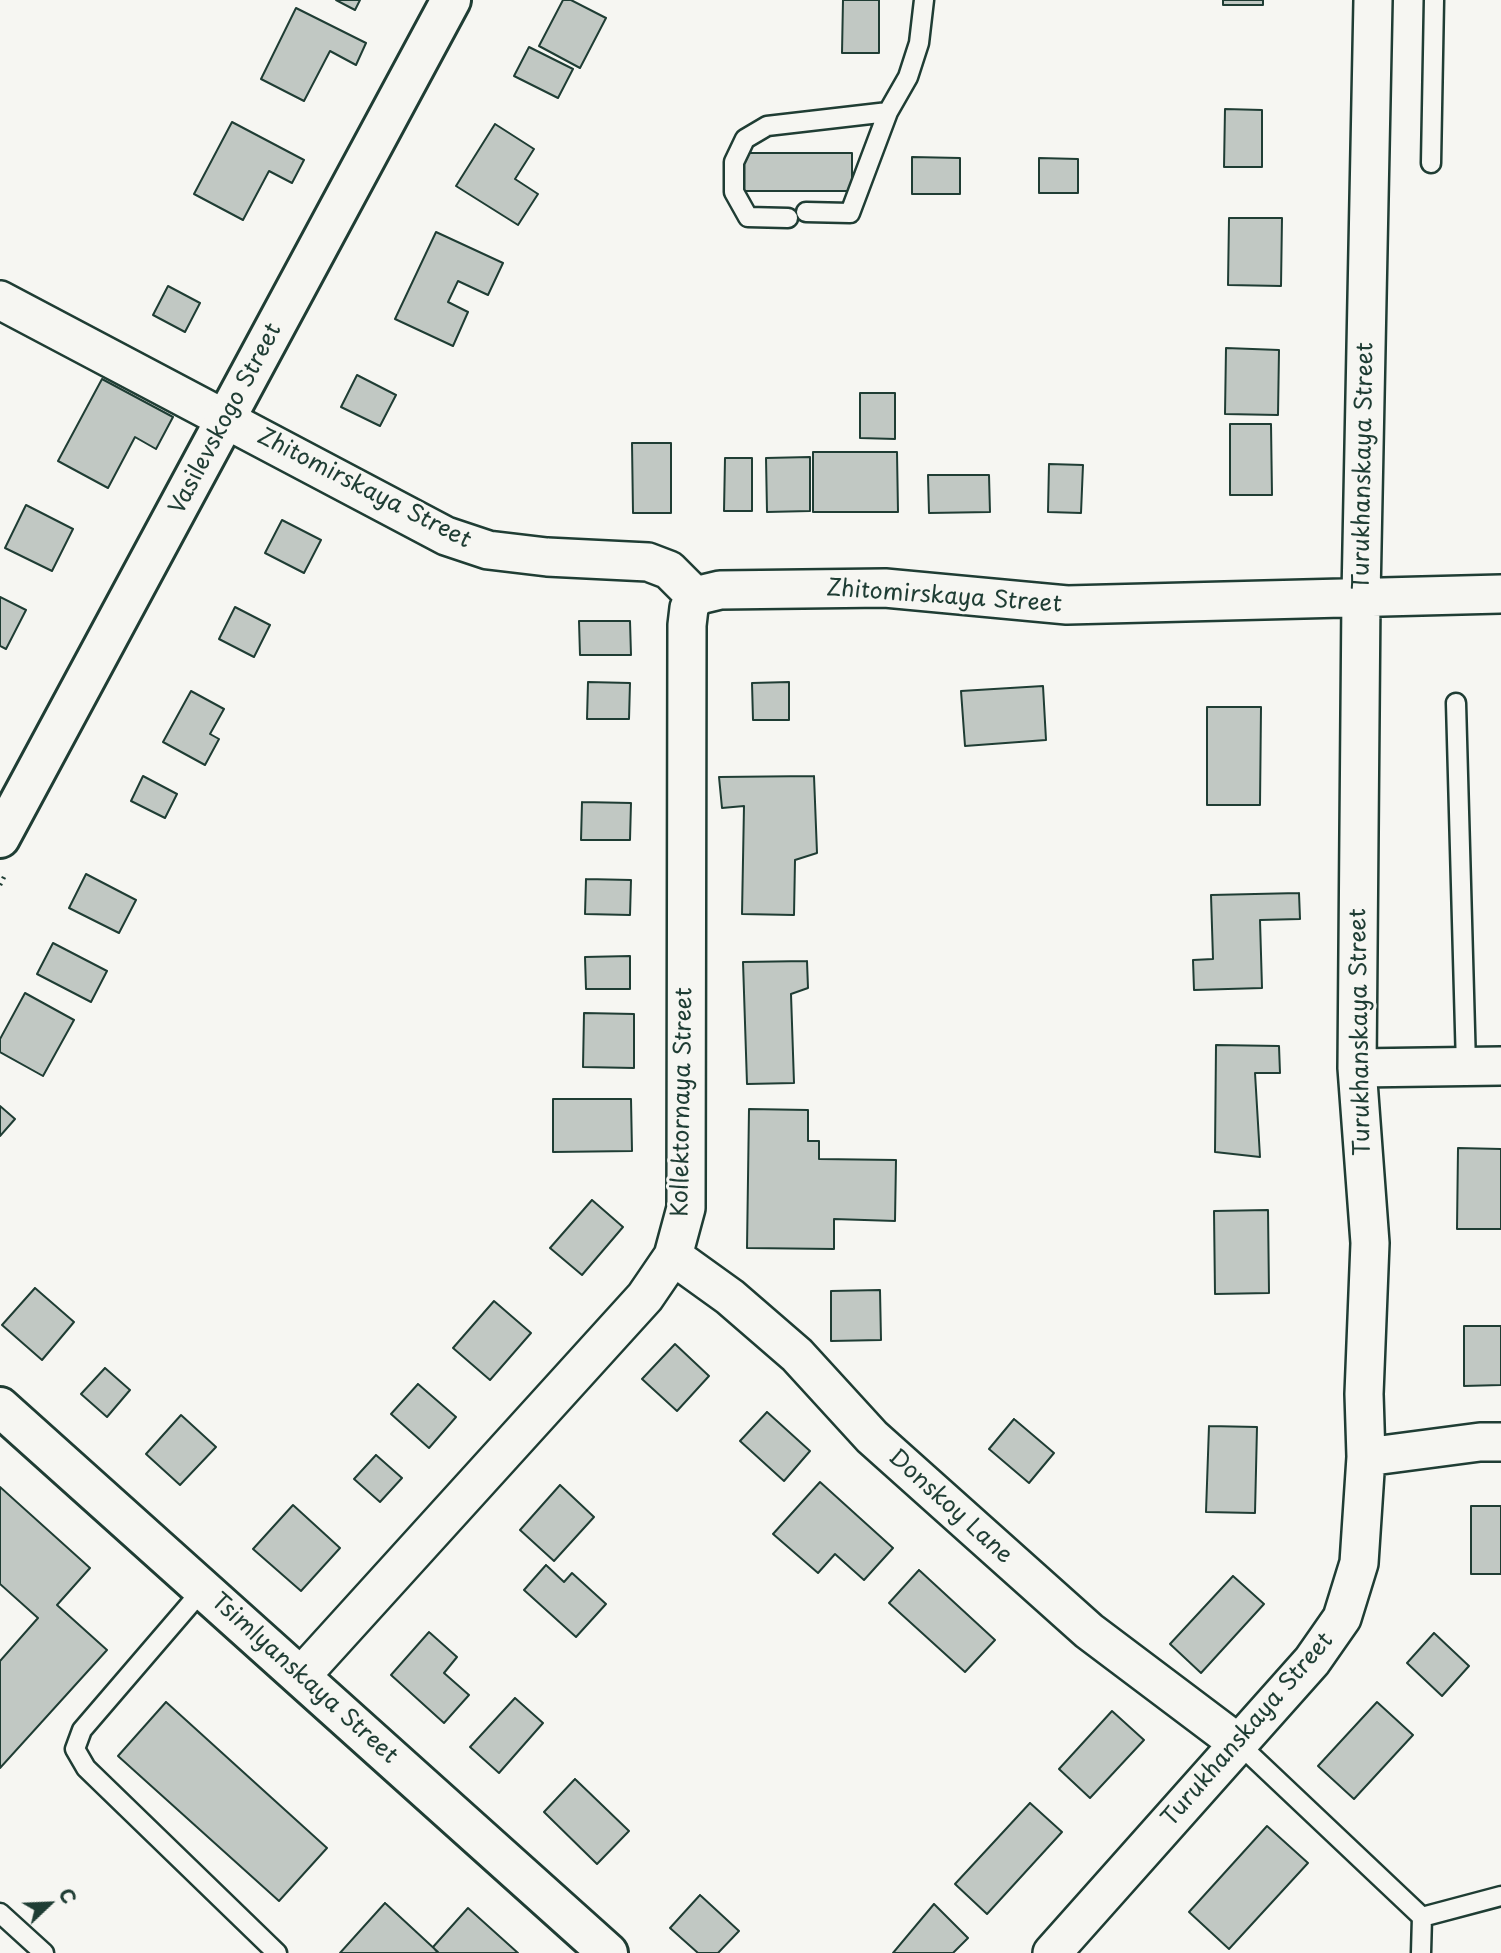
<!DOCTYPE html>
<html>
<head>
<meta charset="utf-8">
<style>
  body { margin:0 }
  #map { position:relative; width:1501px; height:1953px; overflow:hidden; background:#f6f6f2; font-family:"Playpen Sans",sans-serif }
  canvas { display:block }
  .north { position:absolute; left:14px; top:1869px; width:70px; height:70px; -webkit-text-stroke:5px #f6f6f2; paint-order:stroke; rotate:67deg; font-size:19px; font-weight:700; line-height:28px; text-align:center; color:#1f3d34 }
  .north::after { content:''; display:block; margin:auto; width:24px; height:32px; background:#1f3d34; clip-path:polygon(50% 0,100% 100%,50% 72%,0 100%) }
</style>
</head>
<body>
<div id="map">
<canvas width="1501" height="1953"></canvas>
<div class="north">С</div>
</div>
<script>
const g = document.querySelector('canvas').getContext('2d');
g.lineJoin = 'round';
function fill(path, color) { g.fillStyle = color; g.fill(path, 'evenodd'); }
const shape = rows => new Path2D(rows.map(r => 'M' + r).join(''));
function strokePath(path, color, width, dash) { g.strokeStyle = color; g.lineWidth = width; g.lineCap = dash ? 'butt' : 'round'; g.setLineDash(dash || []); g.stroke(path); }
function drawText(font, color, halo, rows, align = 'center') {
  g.font = font + ' "Playpen Sans",sans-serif'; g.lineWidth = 6; g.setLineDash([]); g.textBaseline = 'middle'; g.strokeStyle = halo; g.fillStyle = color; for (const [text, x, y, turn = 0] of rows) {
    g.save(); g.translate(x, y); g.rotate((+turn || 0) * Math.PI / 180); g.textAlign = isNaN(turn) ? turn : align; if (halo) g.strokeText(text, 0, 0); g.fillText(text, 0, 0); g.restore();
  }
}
const building = shape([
  [336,0,360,0,355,10,336,0],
  [563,0,571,0,606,18,580,68,539,46,563,0],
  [843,0,879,0,879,53,842,53,843,0],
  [1223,0,1263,0,1263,5,1223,5,1223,0],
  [296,8,366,43,356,65,330,51,304,101,261,79,296,8],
  [529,47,573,69,558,98,514,76,529,47],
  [1225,109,1262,110,1262,167,1224,167,1225,109],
  [232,122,304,160,292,183,269,171,243,220,194,194,232,122],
  [495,124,534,149,515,179,538,194,518,225,456,186,495,124],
  [742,153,852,153,852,191,742,191,742,153],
  [912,157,960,158,960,194,912,194,912,157],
  [1039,158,1078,159,1078,193,1039,193,1039,158],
  [1229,218,1282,218,1281,286,1228,285,1229,218],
  [436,232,503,263,488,295,458,281,448,302,468,312,453,346,395,319,436,232],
  [168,286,200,303,185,332,153,315,168,286],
  [1226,348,1279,350,1278,415,1225,414,1226,348],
  [357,375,396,395,380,426,341,407,357,375],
  [102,379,173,417,156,449,135,437,108,488,58,461,102,379],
  [860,393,895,393,895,439,860,438,860,393],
  [1230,424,1271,424,1272,495,1230,495,1230,424],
  [632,443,671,443,671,513,633,513,632,443],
  [813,452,897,452,898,512,813,512,813,452],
  [810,457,810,511,767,512,766,458,810,457],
  [725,458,752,458,752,511,724,511,725,458],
  [1049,464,1083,465,1081,513,1048,512,1049,464],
  [928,475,989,475,990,512,929,513,928,475],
  [26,505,73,529,52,571,5,548,26,505],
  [282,520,321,540,304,573,265,553,282,520],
  [0,597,26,610,6,649,0,646,0,597],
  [235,607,270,625,254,657,219,639,235,607],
  [579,621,630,621,631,655,580,655,579,621],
  [588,682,630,683,629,719,587,719,588,682],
  [789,682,789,720,753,720,752,683,789,682],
  [1043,686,1046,740,965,746,961,691,1043,686],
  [191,691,224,709,210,734,219,739,205,765,163,742,191,691],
  [1207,707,1261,707,1260,805,1207,805,1207,707],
  [143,776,177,794,165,818,131,801,143,776],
  [814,776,817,853,795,860,794,915,742,914,744,806,722,808,719,777,814,776],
  [582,802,631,803,630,840,581,840,582,802],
  [86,874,136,900,119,933,69,908,86,874],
  [586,879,631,880,630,915,585,914,586,879],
  [1299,893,1300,919,1260,920,1262,988,1194,990,1193,960,1213,959,1211,895,1299,893],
  [53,943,107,971,91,1002,37,974,53,943],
  [630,956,630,989,586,989,585,957,630,956],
  [807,961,808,988,791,994,794,1083,747,1084,743,962,807,961],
  [25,993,74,1020,43,1076,0,1052,0,1039,25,993],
  [584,1013,634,1014,634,1068,583,1067,584,1013],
  [1216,1045,1279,1046,1280,1073,1255,1073,1260,1157,1215,1152,1216,1045],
  [553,1099,631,1099,632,1151,553,1152,553,1099],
  [0,1106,15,1119,0,1136,0,1106],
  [749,1109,808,1110,808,1141,819,1141,819,1159,896,1160,895,1221,834,1219,834,1249,747,1248,749,1109],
  [1458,1148,1501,1149,1501,1229,1457,1229,1458,1148],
  [592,1200,623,1227,582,1275,550,1248,592,1200],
  [1268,1210,1269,1293,1215,1294,1214,1211,1268,1210],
  [35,1288,74,1322,42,1360,2,1325,35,1288],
  [880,1290,881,1340,831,1341,831,1291,880,1290],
  [494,1301,531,1333,490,1380,453,1348,494,1301],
  [1464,1326,1501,1326,1501,1385,1464,1386,1464,1326],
  [675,1344,709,1376,677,1411,642,1379,675,1344],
  [105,1368,130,1390,107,1417,81,1394,105,1368],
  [418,1384,456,1417,429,1448,391,1414,418,1384],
  [767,1412,810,1451,784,1481,740,1441,767,1412],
  [181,1415,216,1447,180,1485,146,1454,181,1415],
  [1014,1419,1054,1453,1029,1483,989,1449,1014,1419],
  [1209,1426,1257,1427,1255,1513,1206,1512,1209,1426],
  [376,1455,402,1478,380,1502,354,1479,376,1455],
  [820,1482,893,1548,864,1580,835,1554,818,1573,773,1534,820,1482],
  [560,1485,594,1517,554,1561,520,1530,560,1485],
  [0,1487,90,1568,57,1605,107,1650,0,1768,0,1661,38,1618,0,1584,0,1487],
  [293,1505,340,1548,301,1591,253,1549,293,1505],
  [1471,1506,1501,1506,1501,1574,1471,1574,1471,1506],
  [546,1565,564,1582,572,1573,606,1604,576,1637,524,1590,546,1565],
  [919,1570,995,1640,965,1672,889,1603,919,1570],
  [1233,1576,1264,1604,1201,1673,1170,1644,1233,1576],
  [429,1632,457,1657,444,1673,469,1695,444,1723,391,1675,429,1632],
  [1434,1633,1469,1666,1442,1696,1407,1663,1434,1633],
  [515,1698,543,1723,499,1773,470,1747,515,1698],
  [166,1702,327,1848,279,1901,118,1756,166,1702],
  [1377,1702,1413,1735,1354,1799,1318,1766,1377,1702],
  [1112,1711,1144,1740,1090,1798,1059,1769,1112,1711],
  [575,1779,629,1831,597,1864,544,1812,575,1779],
  [1030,1803,1062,1832,987,1914,955,1884,1030,1803],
  [1267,1826,1308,1863,1229,1949,1189,1912,1267,1826],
  [700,1895,739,1931,718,1953,698,1953,670,1928,700,1895],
  [385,1903,438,1952,438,1953,340,1953,385,1903],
  [934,1904,968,1938,953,1953,893,1953,934,1904],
  [468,1908,518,1953,438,1953,433,1947,468,1908]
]);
fill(building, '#c1c8c3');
strokePath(building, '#1f3d34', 2);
const service = shape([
  [1431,163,1434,0],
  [806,212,850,213,888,112,908,77,919,43,924,0],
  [788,218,748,217,734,192,734,162,745,139,767,126,888,112],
  [1456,703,1466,1066],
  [204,1588,82,1730,75,1749,86,1768,277,1953],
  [1239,1744,1422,1917,1421,1953],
  [0,1913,44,1953],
  [1422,1917,1501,1896]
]);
const minor = shape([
  [0,300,446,536,488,550,547,557,648,562,669,570,695,596,720,590,885,588,1067,605,1501,594],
  [1357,1068,1501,1066],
  [673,1256,730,1297,797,1355,872,1437,1089,1631,1239,1744],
  [1366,1457,1480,1442,1501,1442],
  [301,1676,645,1297,673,1256,686,1208,687,625,689,608,695,596],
  [1052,1953,1312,1661,1342,1618,1359,1563,1366,1457,1364,1394,1370,1243,1357,1068,1361,596,1373,0]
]);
const tertiary = shape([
  [0,838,451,0],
  [0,1407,608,1953]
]);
strokePath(service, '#1f3d34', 23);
strokePath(minor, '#1f3d34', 42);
strokePath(tertiary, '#1f3d34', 44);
strokePath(shape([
  [0,885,6,873]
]), '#1f3d34', 4.5, [2, 5]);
strokePath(service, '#f6f6f2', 18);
strokePath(minor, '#f6f6f2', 37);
strokePath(tertiary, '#f6f6f2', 38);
drawText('23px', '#1f3d34', '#f6f6f2', [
  ["Vasilevskogo Street",226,419,-62],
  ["Turukhanskaya Street",1364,466,-89],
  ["Zhitomirskaya Street",364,489,27],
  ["Zhitomirskaya Street",944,597,4],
  ["Turukhanskaya Street",1361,1032,-91],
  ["Kollektornaya Street",683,1102,-89],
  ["Donskoy Lane",950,1507,42],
  ["Tsimlyanskaya Street",304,1679,42],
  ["Turukhanskaya Street",1248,1730,-49]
]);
</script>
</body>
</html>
